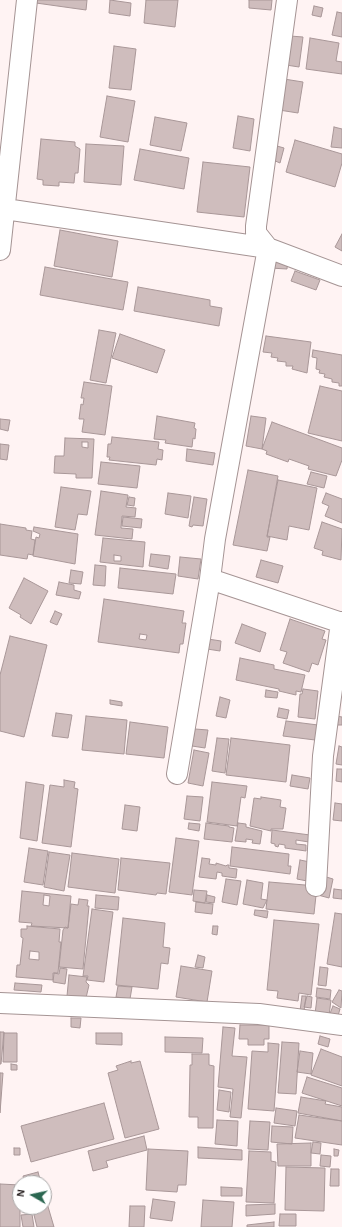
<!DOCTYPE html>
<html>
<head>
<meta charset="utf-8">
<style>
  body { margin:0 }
  #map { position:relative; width:342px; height:1227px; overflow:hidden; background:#fff3f3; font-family:"Alegreya Sans",sans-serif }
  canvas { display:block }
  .north { position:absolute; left:12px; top:1175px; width:40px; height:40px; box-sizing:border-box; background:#fff; border:1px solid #a7a5a5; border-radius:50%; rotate:279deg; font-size:11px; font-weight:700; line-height:16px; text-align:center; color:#241d1d }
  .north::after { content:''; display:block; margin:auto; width:14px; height:18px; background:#2b6751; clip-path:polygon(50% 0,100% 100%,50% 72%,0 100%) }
</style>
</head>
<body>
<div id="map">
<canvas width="342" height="1227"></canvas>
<div class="north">N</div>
</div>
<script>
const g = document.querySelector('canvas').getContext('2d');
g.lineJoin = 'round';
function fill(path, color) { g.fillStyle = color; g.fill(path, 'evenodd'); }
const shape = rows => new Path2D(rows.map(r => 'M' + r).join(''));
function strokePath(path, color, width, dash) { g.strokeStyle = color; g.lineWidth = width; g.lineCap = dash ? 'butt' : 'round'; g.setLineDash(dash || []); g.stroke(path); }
const building = shape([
  [36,0,87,0,86,10,36,3,36,0],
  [110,0,131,3,130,16,109,13,110,0],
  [146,0,178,0,175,27,144,23,146,0],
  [249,0,272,0,271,10,249,8,249,0],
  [314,6,323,8,321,17,312,15,314,6],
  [337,12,342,13,342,37,332,35,337,12],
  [290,36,303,37,299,67,286,65,290,36],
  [310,38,339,43,336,61,342,62,342,74,306,69,310,38],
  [114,46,136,49,131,90,109,88,114,46],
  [284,79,303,82,298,113,279,110,284,79],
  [107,96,135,101,128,142,100,137,107,96],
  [238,116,254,119,250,151,233,148,238,116],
  [155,117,187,123,181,151,150,145,155,117],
  [334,127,342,129,342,148,331,147,334,127],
  [41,139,75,142,75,146,80,149,78,173,75,173,74,183,59,182,59,186,43,185,43,180,37,179,41,139],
  [295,140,342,154,342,163,335,187,286,172,295,140],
  [86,144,124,146,121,185,84,182,86,144],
  [277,146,284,148,280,163,273,160,277,146],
  [140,149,189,158,184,189,134,180,140,149],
  [203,162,250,167,244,217,197,212,203,162],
  [60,230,118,241,112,277,54,266,60,230],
  [342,234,342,251,335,247,342,234],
  [271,256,288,258,287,269,270,268,271,256],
  [45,267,128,282,123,310,40,295,45,267],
  [295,271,320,280,316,290,291,281,295,271],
  [138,287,210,300,210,306,222,308,219,326,134,311,138,287],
  [99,330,116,333,106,383,90,380,99,330],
  [120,334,165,350,157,373,112,358,120,334],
  [266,336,311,342,307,373,292,369,293,366,286,366,286,362,277,361,278,358,271,357,272,353,263,352,266,336],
  [313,350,342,355,342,386,339,386,339,383,332,382,332,379,324,377,325,374,319,373,320,370,316,369,317,358,312,357,313,350],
  [84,382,112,386,105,435,82,432,84,419,79,419,81,404,83,405,84,398,81,398,84,382],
  [320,386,342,391,342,441,308,433,320,386],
  [157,416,195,423,194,428,196,429,195,439,193,438,192,447,165,443,166,440,154,439,157,416],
  [251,416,266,418,262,449,246,446,251,416],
  [0,419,10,420,8,431,0,429,0,419],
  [272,422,342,448,342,460,336,476,308,469,309,466,289,459,288,462,266,454,267,451,262,449,272,422],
  [112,437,159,442,158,449,163,450,162,460,157,459,156,465,109,460,110,457,107,457,108,444,111,444,112,437],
  [65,438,94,439,92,478,76,478,76,474,54,473,55,456,64,456,65,438],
  [82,442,88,442,88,448,82,447,82,442],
  [0,444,9,445,7,460,0,459,0,444],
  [187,449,215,453,213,465,186,461,187,449],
  [101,462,140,466,137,488,98,484,101,462],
  [248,470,278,476,267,537,270,537,267,551,233,545,248,470],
  [311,472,327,476,324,488,307,484,311,472],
  [278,480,317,488,309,530,289,526,287,540,267,536,278,480],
  [61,487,91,491,87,515,78,514,75,530,55,527,61,487],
  [101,491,128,495,126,507,136,508,135,517,122,516,121,528,133,529,132,539,95,535,101,491],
  [168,493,191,496,188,518,165,514,168,493],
  [326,493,342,499,342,523,325,516,329,506,322,503,326,493],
  [129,497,135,498,134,506,127,505,129,497],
  [194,497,207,499,203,526,193,525,192,527,189,526,194,497],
  [123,517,142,519,141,528,122,526,123,517],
  [322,522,342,529,341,560,322,555,323,551,314,548,322,522],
  [0,524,26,528,26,530,32,531,31,539,35,540,33,555,28,554,27,559,0,555,0,524],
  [34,527,78,534,75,564,33,556,36,537,39,538,40,534,33,531,34,527],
  [103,538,145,542,143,567,100,562,103,538],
  [114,555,121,556,121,561,114,561,114,555],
  [151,554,170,556,168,569,149,566,151,554],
  [180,557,201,559,198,579,178,576,180,557],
  [261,560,283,566,278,583,256,577,261,560],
  [95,565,106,566,105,586,93,585,95,565],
  [120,568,176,574,173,594,118,588,120,568],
  [71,570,83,572,81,584,69,583,71,570],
  [24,578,48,591,31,624,20,617,21,615,9,608,24,578],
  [59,582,74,585,74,590,81,592,79,599,56,595,59,582],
  [104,599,184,611,182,623,186,623,183,644,180,644,179,653,98,642,104,599],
  [140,634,147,635,146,640,139,639,140,634],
  [55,611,62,614,57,625,50,622,55,611],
  [290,619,325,631,322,639,326,640,318,665,312,663,309,672,283,663,287,652,280,650,290,619],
  [242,624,266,633,260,652,235,643,242,624],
  [10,636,47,645,24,737,0,731,0,675,10,636],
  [208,639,221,641,220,651,207,649,208,639],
  [240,658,274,665,274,669,305,675,301,692,296,691,296,695,279,691,279,689,236,680,240,658],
  [303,689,318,691,315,719,298,717,300,694,302,694,303,689],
  [266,690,278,692,277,698,265,697,266,690],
  [220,697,230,700,226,718,216,716,220,697],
  [110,700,122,702,122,706,110,704,110,700],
  [279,708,289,710,287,719,277,717,279,708],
  [56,713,72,715,68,738,52,736,56,713],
  [86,716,127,720,124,754,82,750,86,716],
  [336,716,342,717,342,725,335,725,336,716],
  [286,721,318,725,315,740,283,736,286,721],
  [130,722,168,727,164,758,126,754,130,722],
  [195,729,208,730,205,748,192,746,195,729],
  [217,738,229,739,225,773,212,771,217,738],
  [231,738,290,745,286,782,226,775,231,738],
  [339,746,342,747,342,765,336,764,339,746],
  [194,750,209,753,203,786,188,783,194,750],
  [337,769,342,769,342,782,336,781,337,769],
  [292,775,310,778,308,789,290,786,292,775],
  [64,780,75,782,74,788,78,789,71,847,42,843,50,785,64,787,64,780],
  [26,782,44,785,37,841,20,838,26,782],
  [212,782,247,786,245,798,241,797,237,826,207,822,212,782],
  [187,796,203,797,200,821,184,819,187,796],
  [261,797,281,800,280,807,286,808,283,829,271,829,271,831,250,826,254,798,261,799,261,797],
  [335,803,342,804,342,821,333,820,335,803],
  [125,805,140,807,137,831,122,829,125,805],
  [189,823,200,824,199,831,188,829,189,823],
  [206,823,229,826,229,827,234,828,232,842,204,839,206,823],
  [238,823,246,824,246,827,262,831,260,844,252,843,253,840,246,839,246,842,235,841,238,823],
  [272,830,310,835,309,842,296,840,296,844,306,845,306,851,285,848,285,845,279,844,278,847,275,846,275,844,271,843,272,830],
  [176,838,199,841,192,895,169,892,176,838],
  [232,847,289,854,288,866,291,866,290,874,230,866,232,847],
  [29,848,48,851,43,885,24,882,29,848],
  [49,852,70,855,64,891,44,887,49,852],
  [72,853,119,859,115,893,68,887,72,853],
  [121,858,170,863,166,894,157,893,156,895,118,890,121,858],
  [202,858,210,859,209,864,216,865,216,863,226,866,227,865,229,865,229,868,237,869,236,878,222,876,222,873,217,872,216,879,199,877,202,858],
  [300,860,315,863,312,882,297,879,300,860],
  [323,876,333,879,329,898,318,895,323,876],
  [226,879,241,881,237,905,222,902,226,879],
  [247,880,263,883,261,899,267,900,263,908,243,904,247,880],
  [269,882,317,886,314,914,266,909,269,882],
  [334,889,342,890,342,899,333,898,334,889],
  [194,890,207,891,205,903,193,901,194,890],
  [22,891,71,896,68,928,31,926,32,923,19,922,22,891],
  [44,895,50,896,49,906,43,905,44,895],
  [96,895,119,897,118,910,95,908,96,895],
  [207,895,215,897,214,903,206,902,207,895],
  [79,899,88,900,87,906,89,906,83,969,59,967,63,930,65,927,68,928,71,904,78,905,79,899],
  [196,902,213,904,212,914,195,912,196,902],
  [92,909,113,912,104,982,87,980,88,976,83,976,92,909],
  [255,910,268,911,267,918,254,915,255,910],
  [335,913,342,914,342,967,327,964,335,913],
  [123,918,165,923,163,947,170,948,168,964,161,963,158,989,116,985,123,918],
  [274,920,319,924,311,995,299,993,298,1001,277,998,278,991,267,990,274,920],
  [27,926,60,929,59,942,61,942,58,973,53,973,53,980,16,977,17,965,20,965,23,938,21,937,21,929,27,929,27,926],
  [30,951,39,952,39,960,29,959,30,951],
  [213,926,218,926,217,935,212,934,213,926],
  [198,955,205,957,203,968,195,967,198,955],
  [181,966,212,971,207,1002,176,997,181,966],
  [320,967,328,968,326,986,318,985,320,967],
  [60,968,67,969,65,984,53,982,54,973,59,974,60,968],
  [69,975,87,977,86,982,89,985,86,998,67,996,69,975],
  [15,983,42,985,41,992,14,990,15,983],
  [118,986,132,987,130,999,116,997,118,986],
  [317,988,331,990,330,999,316,997,317,988],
  [339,990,342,991,341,1008,332,1002,339,990],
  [302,996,306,996,304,1011,300,1011,302,996],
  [307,996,312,997,311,1008,304,1007,307,996],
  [317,998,331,1000,329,1016,315,1014,317,998],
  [333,1006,340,1009,337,1019,329,1016,333,1006],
  [71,1018,81,1018,80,1028,71,1027,71,1018],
  [240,1025,269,1025,269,1039,264,1039,264,1045,248,1045,248,1039,239,1039,240,1025],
  [223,1027,235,1028,232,1056,247,1057,241,1118,230,1117,233,1089,218,1087,223,1027],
  [0,1032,4,1032,1,1064,0,1064,0,1032],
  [4,1033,17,1033,17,1062,3,1062,4,1033],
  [96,1033,122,1033,122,1045,96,1044,96,1033],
  [320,1036,330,1039,328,1047,318,1044,320,1036],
  [165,1037,203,1038,202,1053,165,1052,165,1037],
  [282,1042,299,1043,296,1094,278,1093,282,1042],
  [268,1043,279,1044,274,1111,248,1109,252,1051,268,1052,268,1043],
  [321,1049,342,1057,342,1086,311,1075,321,1049],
  [300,1051,313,1053,311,1074,297,1072,300,1051],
  [192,1054,209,1054,209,1065,214,1066,213,1128,198,1128,198,1117,189,1117,190,1065,192,1065,192,1054],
  [131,1061,131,1063,140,1061,159,1129,125,1138,108,1073,118,1070,116,1066,131,1061],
  [11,1064,17,1065,17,1070,11,1070,11,1064],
  [0,1073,3,1073,0,1113,0,1073],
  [307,1077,342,1088,342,1106,302,1093,307,1077],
  [219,1090,231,1092,229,1112,217,1110,219,1090],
  [301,1097,326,1101,325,1104,342,1107,342,1121,298,1113,301,1097],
  [104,1103,114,1139,31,1162,21,1126,104,1103],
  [276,1108,297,1111,295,1126,274,1123,276,1108],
  [299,1115,342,1121,342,1145,295,1138,299,1115],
  [217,1120,238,1121,237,1146,215,1144,217,1120],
  [250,1121,270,1122,268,1150,248,1149,250,1121],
  [272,1126,293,1127,292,1144,271,1142,272,1126],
  [144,1136,147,1150,106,1161,108,1167,93,1171,88,1151,144,1136],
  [313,1142,321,1143,320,1154,311,1153,313,1142],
  [311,1143,311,1166,278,1166,277,1144,311,1143],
  [198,1147,242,1150,242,1160,198,1158,198,1147],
  [14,1148,20,1148,20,1155,14,1155,14,1148],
  [148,1149,188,1151,186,1185,178,1185,177,1192,146,1190,148,1149],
  [334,1149,339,1150,338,1156,334,1156,334,1149],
  [249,1151,271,1152,271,1161,276,1162,274,1203,246,1202,249,1151],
  [321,1155,331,1156,330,1167,320,1166,321,1155],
  [286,1167,325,1168,324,1211,285,1210,286,1167],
  [331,1169,339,1169,339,1186,330,1186,331,1169],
  [38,1172,41,1183,25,1183,23,1176,38,1172],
  [0,1184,20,1185,20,1227,0,1227,0,1184],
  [221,1187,242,1188,242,1196,221,1196,221,1187],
  [44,1193,54,1227,37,1227,32,1207,44,1207,44,1193],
  [153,1199,175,1202,172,1221,150,1218,153,1199],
  [203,1200,234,1202,232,1227,201,1227,203,1200],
  [275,1204,275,1214,246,1216,246,1205,275,1204],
  [130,1206,145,1206,144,1227,129,1227,130,1206],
  [32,1214,34,1227,23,1227,21,1215,32,1214],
  [280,1214,296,1214,296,1226,279,1226,280,1214],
  [274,1222,274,1227,247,1227,247,1225,274,1222]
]);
fill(building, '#cfbdbd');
strokePath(building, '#a99798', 1);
const minor = shape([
  [287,0,256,226,256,233,268,248,215,539,210,579,342,623],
  [5,209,268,248,342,276],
  [0,250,27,0],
  [177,774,210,579],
  [316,886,323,756,341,622],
  [0,1003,259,1014,342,1025]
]);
strokePath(minor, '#a59494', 22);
strokePath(minor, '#fff', 20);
</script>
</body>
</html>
